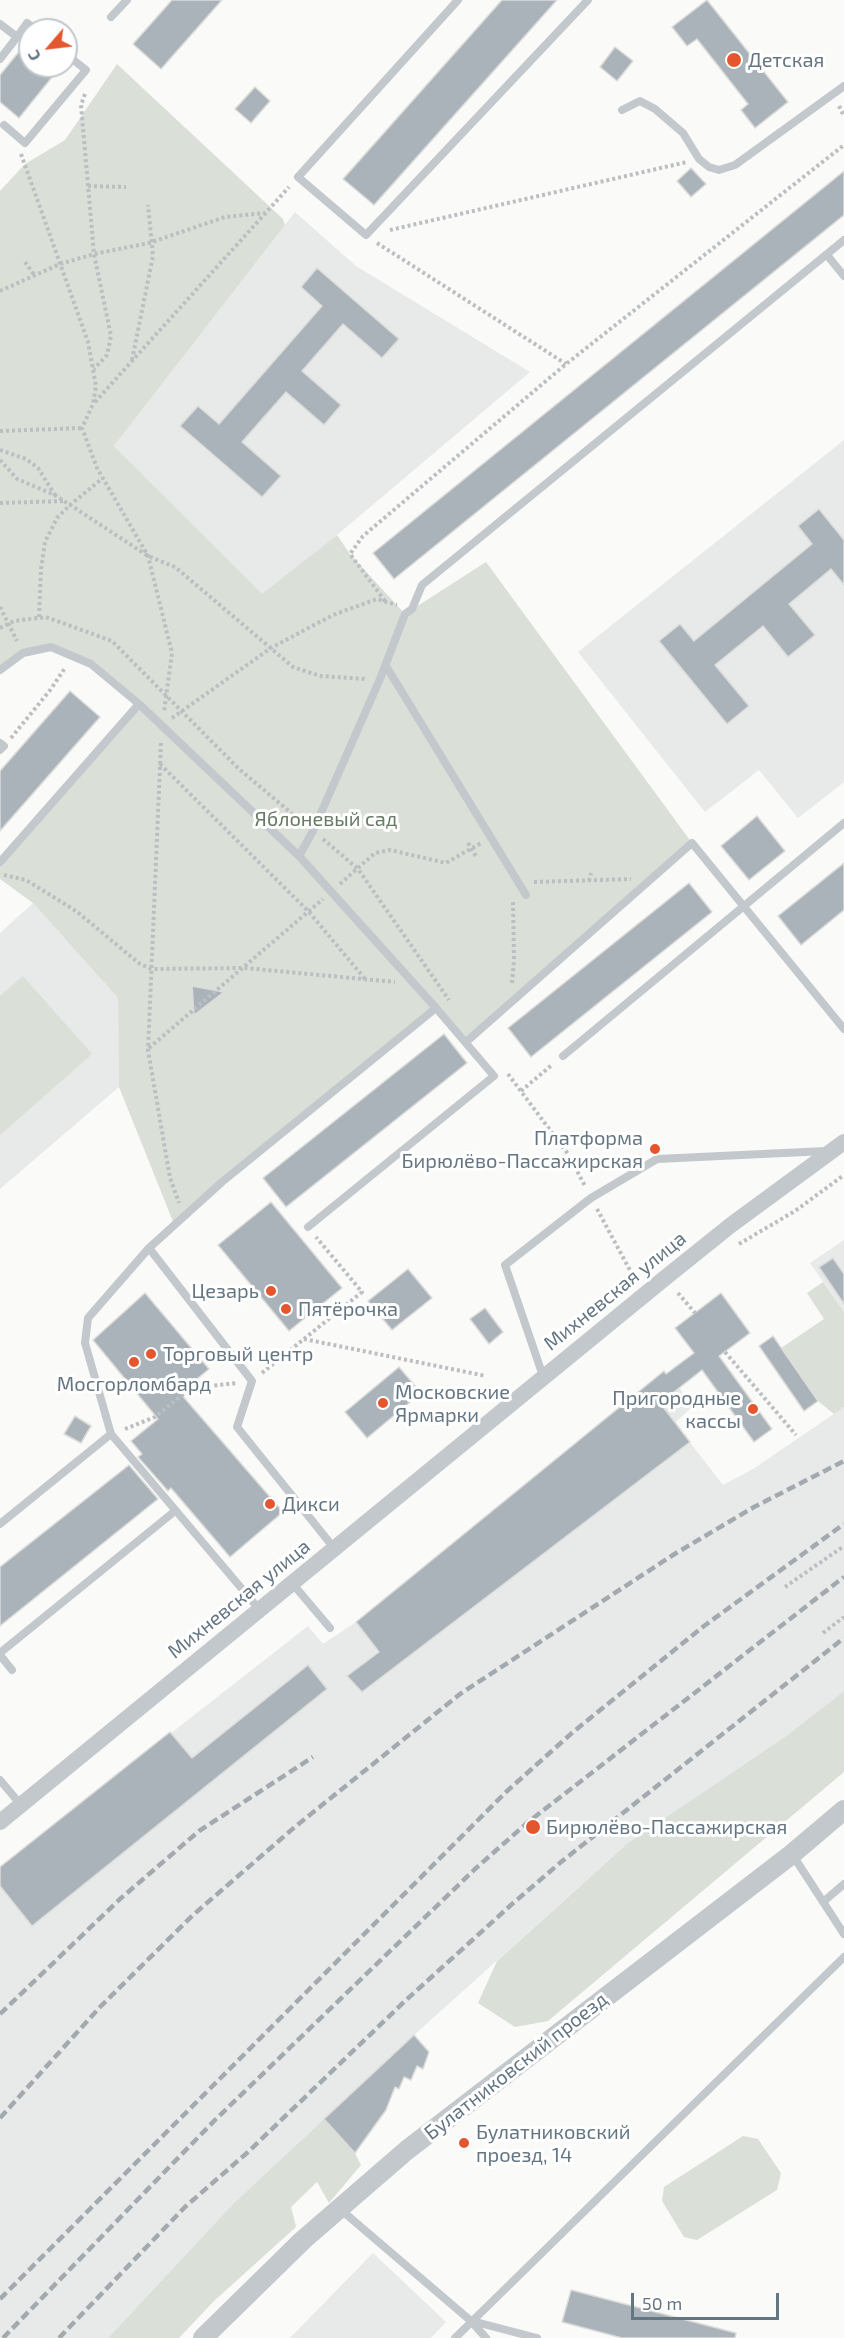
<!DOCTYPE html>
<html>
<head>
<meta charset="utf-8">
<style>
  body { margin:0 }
  #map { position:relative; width:844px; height:2338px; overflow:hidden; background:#fafaf8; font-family:"Exo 2",sans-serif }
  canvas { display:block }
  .north { position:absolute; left:18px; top:18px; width:60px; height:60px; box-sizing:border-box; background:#fff; border:2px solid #c1c8cd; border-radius:50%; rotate:242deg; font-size:16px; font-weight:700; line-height:24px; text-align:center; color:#657683 }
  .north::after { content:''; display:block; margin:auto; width:21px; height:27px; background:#e4572e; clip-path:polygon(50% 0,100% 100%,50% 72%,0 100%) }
  .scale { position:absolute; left:631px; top:2293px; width:148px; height:27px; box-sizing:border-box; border:3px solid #657683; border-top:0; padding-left:8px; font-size:18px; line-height:21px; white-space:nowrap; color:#657683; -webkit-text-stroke:4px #fff; paint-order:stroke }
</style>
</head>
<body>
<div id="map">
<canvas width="844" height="2338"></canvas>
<div class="north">С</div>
<div class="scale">50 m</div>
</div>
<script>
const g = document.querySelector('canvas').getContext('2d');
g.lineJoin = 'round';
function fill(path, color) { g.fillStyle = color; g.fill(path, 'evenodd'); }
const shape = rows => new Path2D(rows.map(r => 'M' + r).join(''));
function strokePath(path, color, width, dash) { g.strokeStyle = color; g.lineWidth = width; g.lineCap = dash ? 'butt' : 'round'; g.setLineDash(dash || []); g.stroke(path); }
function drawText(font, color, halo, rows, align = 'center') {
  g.font = font + ' "Exo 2",sans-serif'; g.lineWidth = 6; g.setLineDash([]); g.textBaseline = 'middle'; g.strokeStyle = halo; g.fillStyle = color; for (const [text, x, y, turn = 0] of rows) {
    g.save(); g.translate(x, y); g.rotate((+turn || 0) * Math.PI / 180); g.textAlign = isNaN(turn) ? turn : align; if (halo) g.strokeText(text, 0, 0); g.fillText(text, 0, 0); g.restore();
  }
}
fill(shape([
  [295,212,356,266,530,372,337,535,262,595,114,446],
  [844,440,844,782,798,818,759,770,705,812,578,652],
  [33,903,118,998,119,1087,0,1189,0,933],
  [844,1240,844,1312,810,1263],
  [664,1371,694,1405,675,1423,723,1485,753,1469,844,1407,844,1691,786,1736,628,1843,414,2035,233,2204,108,2338,0,2338,0,1867,308,1626,323,1644,356,1622],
  [373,2253,446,2322,431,2338,290,2338]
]), '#e8e9e9');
fill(shape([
  [117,64,283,219,285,225,114,446,262,594,337,535,350,554,405,614,486,562,692,843,466,1042,436,1008,174,1224,119,1087,118,998,33,903,0,879,0,862,139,704,91,664,51,647,23,653,0,670,0,191,25,164,65,140],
  [23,976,92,1054,0,1135,0,996],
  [823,1282,844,1312,844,1407,834,1414,818,1401,781,1348,824,1319,807,1293],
  [844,1691,844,1772,548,2021,515,2027,478,2003,497,1961,628,1843,786,1736],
  [324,2119,355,2153,361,2165,329,2203,317,2182,291,2207,296,2227,214,2301,179,2338,108,2338,233,2204],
  [743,2136,758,2139,781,2173,777,2190,697,2240,684,2237,662,2201,664,2187]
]), '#dadfd7');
const building = shape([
  [172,0,222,0,161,69,133,44,172,0],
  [502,0,557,0,374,205,343,179,502,0],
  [707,0,788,102,755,128,741,110,748,104,697,39,687,46,672,27,707,0],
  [30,38,30,66,61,66,19,118,0,102,0,75,30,38],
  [615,47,633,61,617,81,600,67,615,47],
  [255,87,270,101,251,123,235,109,255,87],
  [691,168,706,184,691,197,677,181,691,168],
  [844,171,844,215,394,579,373,553,844,171],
  [317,268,399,339,382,358,343,324,302,371,341,405,324,425,286,392,242,442,281,476,262,497,180,426,198,406,219,424,322,306,301,287,317,268],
  [819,509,844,540,844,585,831,569,789,604,815,635,788,657,763,626,715,665,749,706,727,724,659,641,680,624,694,641,812,544,798,526,819,509],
  [70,691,100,717,0,831,0,771,70,691],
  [757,816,785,851,749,880,721,846,757,816],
  [844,863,844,910,801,945,778,916,844,863],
  [689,883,712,912,531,1057,508,1028,689,883],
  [192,986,224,992,194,1015,192,986],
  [444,1034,467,1063,286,1207,263,1178,444,1034],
  [271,1202,342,1288,289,1331,218,1245,271,1202],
  [833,1258,844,1274,844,1304,819,1267,833,1258],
  [408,1269,432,1298,392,1330,368,1301,408,1269],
  [145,1293,209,1369,180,1393,283,1512,230,1557,171,1488,168,1491,138,1457,142,1454,131,1441,158,1419,93,1340,145,1293],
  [721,1293,750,1333,719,1356,772,1429,754,1442,702,1370,660,1403,690,1442,362,1692,347,1676,379,1652,356,1622,664,1371,666,1374,694,1353,675,1328,721,1293],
  [485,1308,503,1332,489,1344,470,1319,485,1308],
  [773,1336,818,1401,804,1411,759,1346,773,1336],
  [399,1367,421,1393,367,1438,345,1412,399,1367],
  [75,1416,91,1426,81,1443,64,1434,75,1416],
  [129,1465,158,1499,0,1626,0,1567,129,1465],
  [308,1665,327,1689,32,1926,0,1886,0,1867,170,1732,192,1758,308,1665],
  [414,2035,429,2052,423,2069,417,2066,411,2080,404,2077,399,2089,395,2087,386,2110,355,2153,324,2119,414,2035],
  [571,2290,736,2333,735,2338,622,2338,562,2322,571,2290]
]);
fill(building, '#aab3b9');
strokePath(building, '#dcdcda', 1.5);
strokePath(shape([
  [85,94,81,105,94,254,111,336,107,355,94,369],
  [839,106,844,116],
  [21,154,88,342,96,386,93,404,82,428,97,468,148,556,172,653,164,712],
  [88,186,126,187],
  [390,230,687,162],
  [377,243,566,364],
  [25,262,35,276],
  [0,291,60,264,94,254,149,243,225,217,265,213],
  [132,360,153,256,148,205],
  [95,402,289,187],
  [0,431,82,428],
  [0,450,26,459,38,468,55,495],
  [0,460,17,479,55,495,148,556,175,567,293,667,320,676,367,679],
  [0,503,65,501],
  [385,601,350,554,363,536,566,364,844,145],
  [0,607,17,641],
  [39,617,41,569,45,542,57,518,70,505,103,478],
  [0,628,14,621,46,617,112,641,238,768,303,823],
  [172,718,271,648,333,615,377,599,397,605],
  [11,738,51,689,65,668],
  [161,743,148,1050,170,1178,179,1203],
  [160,764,309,912,365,979],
  [323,839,358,869,449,1000],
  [468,843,477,858],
  [4,875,26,880,76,911,140,964,152,969,245,968,395,982],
  [589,881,591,873],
  [534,882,631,879],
  [340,884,375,853,390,850,446,863,481,843],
  [512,983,514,959,513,901],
  [149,1048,323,899],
  [508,1074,568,1154,585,1186],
  [521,1091,553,1064],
  [597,1209,632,1274],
  [739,1244,795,1211,844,1175],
  [678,1293,695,1313],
  [304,1339,486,1376],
  [725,1352,796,1435],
  [262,1373,362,1292,316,1237],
  [125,1429,155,1417,191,1388,237,1383],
  [785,1587,844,1546],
  [823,1633,844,1617]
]), '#bbbfc2', 4, [3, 3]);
strokePath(shape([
  [458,0,298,177,366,235,588,0],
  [111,17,127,0],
  [0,24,17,37,0,59],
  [17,37,27,23,36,30],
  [622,110,640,101,655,109,683,133,699,159,709,167,719,170,735,165,844,86],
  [4,125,25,143,86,70,66,54],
  [827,255,844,276],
  [386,666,526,895],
  [0,670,23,653,51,647,91,664,139,704],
  [0,743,4,746,0,750],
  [299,856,313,831,380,679,405,614,412,609,422,585,844,240],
  [0,862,139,704,299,856,436,1008],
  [466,1042,692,843,844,1029],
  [563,1056,844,823],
  [308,1227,494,1076,436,1008,222,1182,149,1248,252,1381,237,1427,334,1548],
  [149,1248,88,1318,85,1343,111,1434,259,1609],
  [543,1376,505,1265,591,1198,657,1159,826,1151],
  [0,1524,111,1434],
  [292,1583,330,1628],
  [0,1653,175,1511],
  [0,1655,12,1670],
  [0,1780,21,1805],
  [792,1854,844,1934],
  [823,1902,844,1884],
  [340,2209,471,2321,486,2338],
  [472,2321,537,2338],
  [455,2338,844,1957]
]), '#c3c8cc', 8);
strokePath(shape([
  [0,1822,665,1278,731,1225,844,1142]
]), '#c3c8cc', 16);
strokePath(shape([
  [203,2338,303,2240,407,2150,792,1854,844,1810]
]), '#c3c8cc', 20);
strokePath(shape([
  [0,2014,120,1899,199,1831,313,1757],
  [0,2118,100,2007,193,1915,296,1826,460,1694,673,1555,754,1507,844,1461],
  [0,2299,506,1792,573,1732,704,1626,844,1524],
  [3,2338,216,2119,475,1869,527,1823,844,1577],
  [59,2338,185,2207,248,2152,405,2001,511,1905,561,1862,844,1638]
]), '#a2aab0', 4.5, [9, 4.5]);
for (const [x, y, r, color] of [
  [734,60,8,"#e4572e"],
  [655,1149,6,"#e4572e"],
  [271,1291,6,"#e4572e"],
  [286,1309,6,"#e4572e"],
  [151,1354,6,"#e4572e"],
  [134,1362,6,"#e4572e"],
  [383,1403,6,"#e4572e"],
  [753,1409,6,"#e4572e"],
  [270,1504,6,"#e4572e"],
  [533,1827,8,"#e4572e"],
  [464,2143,6,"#e4572e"]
]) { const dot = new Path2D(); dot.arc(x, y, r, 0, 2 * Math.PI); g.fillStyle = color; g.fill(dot); strokePath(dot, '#fff', 2); }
drawText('20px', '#657683', '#fff', [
  ["Детская",748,60],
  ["Платформа",643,1138,"right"],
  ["Бирюлёво-Пассажирская",643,1161,"right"],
  ["Цезарь",259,1291,"right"],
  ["Пятёрочка",298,1309],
  ["Торговый центр",163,1354],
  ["Мосгорломбард",134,1384,"center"],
  ["Московские",395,1392],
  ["Ярмарки",395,1415],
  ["Пригородные",741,1398,"right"],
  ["кассы",741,1421,"right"],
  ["Дикси",282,1504],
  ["Бирюлёво-Пассажирская",546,1827],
  ["Булатниковский",476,2132],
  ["проезд, 14",476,2155]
], 'left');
drawText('20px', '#687a64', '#fff', [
  ["Яблоневый сад",326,819]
]);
drawText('20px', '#657683', '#fff', [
  ["Михневская улица",615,1291,-39],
  ["Михневская улица",239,1599,-39],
  ["Булатниковский проезд",516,2066,-38]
]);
</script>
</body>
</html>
